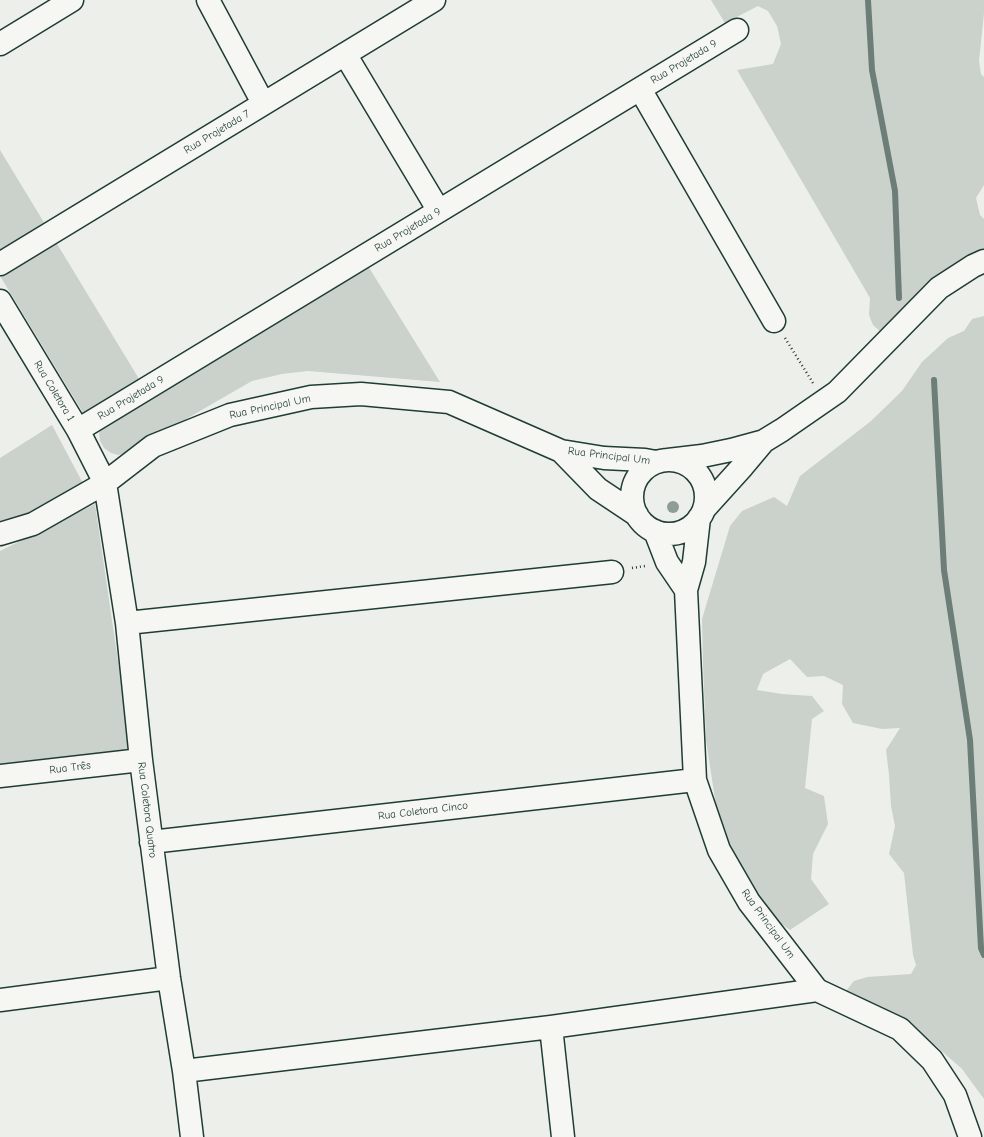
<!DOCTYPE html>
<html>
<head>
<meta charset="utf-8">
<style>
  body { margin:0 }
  canvas { display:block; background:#edefea }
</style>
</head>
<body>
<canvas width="984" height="1137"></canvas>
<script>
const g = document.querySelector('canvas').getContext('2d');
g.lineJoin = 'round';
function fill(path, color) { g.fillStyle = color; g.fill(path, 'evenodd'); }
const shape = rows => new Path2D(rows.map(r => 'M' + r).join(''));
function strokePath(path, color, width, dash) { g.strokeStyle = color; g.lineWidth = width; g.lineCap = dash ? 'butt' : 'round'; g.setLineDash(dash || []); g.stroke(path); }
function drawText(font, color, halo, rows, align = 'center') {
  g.font = font + ' "Comic Neue",sans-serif'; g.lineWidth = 3; g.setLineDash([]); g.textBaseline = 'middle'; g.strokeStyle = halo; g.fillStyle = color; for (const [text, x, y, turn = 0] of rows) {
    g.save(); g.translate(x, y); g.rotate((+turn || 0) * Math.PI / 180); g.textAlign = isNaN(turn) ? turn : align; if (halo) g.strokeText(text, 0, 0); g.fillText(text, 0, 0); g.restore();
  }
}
fill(shape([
  [711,0,984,0,984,13,979,61,981,74,984,77,984,185,976,198,980,215,984,219,984,251,882,333,873,325,869,315,870,298,737,70,773,64,781,44,777,26,768,11,758,6,725,23],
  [0,150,147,392,91,426,0,276],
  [368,266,440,382,308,371,282,374,252,381,127,453,118,455,111,453,104,448,100,441,99,433,103,427],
  [984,316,984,1099,962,1069,935,1045,903,1021,846,991,854,981,867,977,911,974,916,965,913,955,904,873,889,854,895,826,891,806,889,775,886,750,900,728,882,729,853,723,842,704,843,685,824,676,807,677,790,659,763,674,757,690,782,694,812,696,824,711,812,719,805,788,824,796,828,824,813,854,811,879,829,904,790,930,773,918,736,864,719,825,706,740,703,663,702,619,730,526,742,511,774,497,787,506,800,476,871,421,902,391,922,362,948,338,964,331,972,319],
  [52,425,86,489,0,530,0,458],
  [95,504,131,750,0,766,0,551]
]), '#cbd2cc');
strokePath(shape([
  [868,0,872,70,895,191,899,298],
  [934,380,944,570,970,740,981,948,984,955]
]), '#6c7e77', 6);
const minor = shape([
  [208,0,263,103],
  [0,44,72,0],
  [345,54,439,211],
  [640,89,774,321],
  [0,264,434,0],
  [0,301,78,430,105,483,127,623,141,760,169,978,184,1071,192,1137],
  [78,430,737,30],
  [561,451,598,489,637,515],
  [668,460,702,456,731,450,764,441,782,430,837,392,939,288,973,266,984,261],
  '632 497a37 37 0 1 1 74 0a37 37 0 1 1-74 0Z',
  [705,508,743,466,764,441],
  [699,518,694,562,686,590,695,780,719,850,749,902,817,990,900,1029,932,1060,955,1095,970,1137],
  [655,531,667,562,686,590],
  [0,534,33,524,105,483,153,446,230,415,311,397,361,394,449,402,561,451,604,458,645,460,656,462],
  [127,623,612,572],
  [0,776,141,760],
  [151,842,695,780],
  [0,1000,169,978],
  [551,1027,563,1137],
  [184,1071,551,1027,817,990]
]);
strokePath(minor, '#1f3d34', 25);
strokePath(shape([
  [785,338,813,383],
  [632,568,645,566]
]), '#1f3d34', 2.5, [1, 3]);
strokePath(minor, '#f6f6f2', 22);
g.fillStyle = '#8e9e96';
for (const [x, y] of [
  [673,507]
]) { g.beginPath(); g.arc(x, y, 6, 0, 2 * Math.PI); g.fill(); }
drawText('11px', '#1f3d34', '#f6f6f2', [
  ["Rua Projetada 9",684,62,-31],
  ["Rua Projetada 7",217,132,-31],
  ["Rua Projetada 9",408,230,-31],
  ["Rua Coletora 1",54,391,59],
  ["Rua Projetada 9",131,398,-31],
  ["Rua Principal Um",270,407,-12],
  ["Rua Principal Um",609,456,7],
  ["Rua Três",70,768,-7],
  ["Rua Coletora Quatro",147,810,83],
  ["Rua Coletora Cinco",423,811,-7],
  ["Rua Principal Um",768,924,54]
]);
</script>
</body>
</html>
